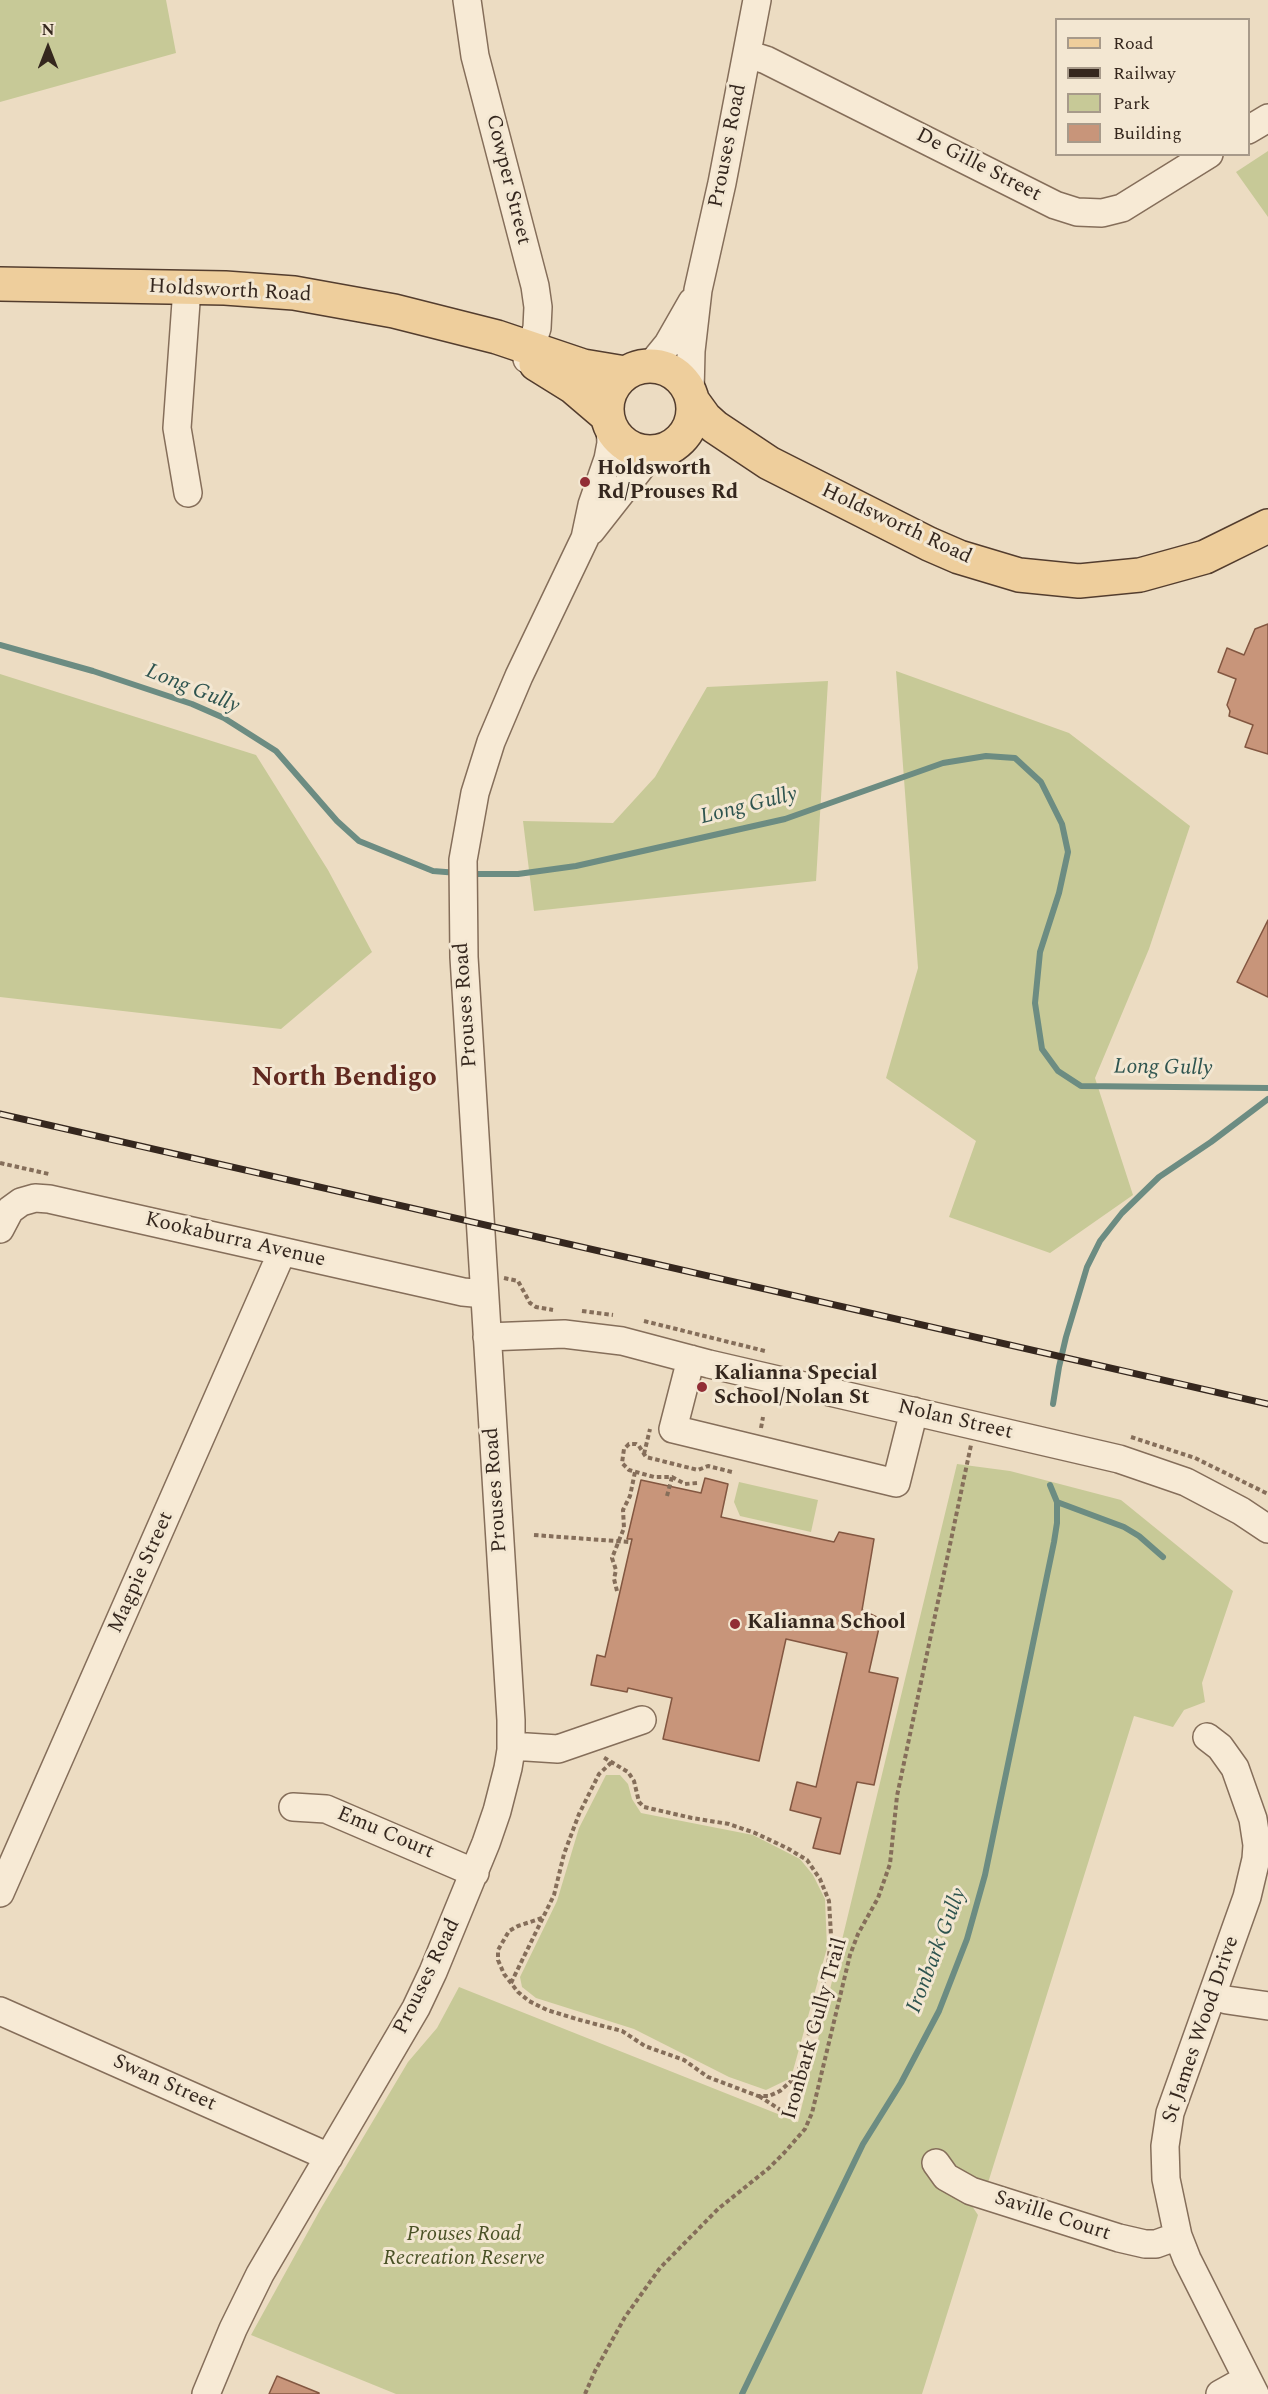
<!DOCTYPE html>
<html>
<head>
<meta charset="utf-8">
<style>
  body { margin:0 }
  #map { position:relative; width:1268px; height:2394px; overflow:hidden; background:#ecdcc2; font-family:Spectral,serif }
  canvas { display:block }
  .legend { position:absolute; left:1055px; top:18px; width:195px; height:138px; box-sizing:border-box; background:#f3e7d2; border:2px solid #a79a8a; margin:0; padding:8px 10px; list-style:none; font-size:18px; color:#35271e }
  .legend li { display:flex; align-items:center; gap:12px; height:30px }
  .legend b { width:30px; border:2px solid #a79a8a }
  .north { position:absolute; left:18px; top:18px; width:60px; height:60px; -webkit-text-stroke:4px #f3e7d2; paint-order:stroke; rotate:0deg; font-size:16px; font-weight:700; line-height:24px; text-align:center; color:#35271e }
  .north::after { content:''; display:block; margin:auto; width:21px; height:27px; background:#35271e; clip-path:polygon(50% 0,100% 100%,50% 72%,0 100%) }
</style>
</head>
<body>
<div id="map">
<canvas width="1268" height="2394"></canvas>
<ul class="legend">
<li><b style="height:8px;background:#eece9c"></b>Road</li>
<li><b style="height:8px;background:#35271e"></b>Railway</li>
<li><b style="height:16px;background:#c7c997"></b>Park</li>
<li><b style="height:16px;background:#c8957a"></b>Building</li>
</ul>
<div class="north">N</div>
</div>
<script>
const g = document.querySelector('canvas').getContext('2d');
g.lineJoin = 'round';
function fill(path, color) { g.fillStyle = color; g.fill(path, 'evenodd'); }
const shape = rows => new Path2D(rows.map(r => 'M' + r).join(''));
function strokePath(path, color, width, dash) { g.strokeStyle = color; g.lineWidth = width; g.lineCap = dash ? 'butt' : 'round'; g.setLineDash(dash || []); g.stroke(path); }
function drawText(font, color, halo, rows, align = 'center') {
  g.font = font + ' Spectral,serif'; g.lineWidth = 6; g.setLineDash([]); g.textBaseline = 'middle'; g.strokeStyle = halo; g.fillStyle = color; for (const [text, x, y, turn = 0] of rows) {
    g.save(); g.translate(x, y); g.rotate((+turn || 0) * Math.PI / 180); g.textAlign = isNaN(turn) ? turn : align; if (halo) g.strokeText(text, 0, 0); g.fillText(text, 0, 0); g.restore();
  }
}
fill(shape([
  [0,0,166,0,176,53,0,102],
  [1268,151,1268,217,1236,172],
  [896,671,1069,733,1190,826,1149,949,1095,1078,1133,1195,1050,1253,949,1217,976,1141,886,1078,918,968],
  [0,674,256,755,328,870,372,952,281,1029,0,997],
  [828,681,816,881,534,911,523,821,613,823,655,777,707,687],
  [957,1464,1010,1471,1121,1500,1233,1591,1202,1683,1205,1702,1184,1710,1173,1727,1134,1716,987,2186,968,2200,978,2215,922,2394,396,2394,251,2335,320,2210,408,2062,437,2028,459,1987,798,2122],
  [739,1482,818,1500,811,1532,740,1516,734,1502],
  [606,1775,620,1775,628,1784,632,1799,641,1813,753,1835,800,1859,813,1875,825,1899,827,1948,791,2078,766,2090,729,2077,634,2029,536,1998,522,1987,520,1977,557,1901,579,1828]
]), '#c7c997');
strokePath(shape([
  [0,645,93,671,192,704,224,718,276,751,337,821,359,841,433,871,458,873],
  [471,874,518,874,576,866,785,819,943,763,986,756,1015,758,1041,782,1062,824,1068,852,1059,893,1040,952,1035,1003,1042,1049,1058,1071,1081,1086,1268,1088],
  [1053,1404,1059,1367,1066,1337,1087,1267,1100,1241,1122,1213,1159,1177,1211,1142,1268,1099],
  [1057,1502,1124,1527,1139,1536,1163,1557],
  [742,2394,863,2144,901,2083,939,2011,967,1939,985,1875,1054,1542,1057,1523,1057,1502,1050,1485]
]), '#6c8c82', 6);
const building = shape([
  [1268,624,1268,754,1245,747,1253,725,1229,716,1230,711,1227,705,1236,679,1218,672,1227,648,1244,655,1255,629,1268,624],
  [1268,920,1268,997,1237,982,1268,920],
  [705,1478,728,1484,721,1517,834,1542,839,1532,874,1539,862,1610,881,1619,869,1672,898,1678,874,1785,857,1782,840,1854,813,1848,821,1818,790,1810,797,1782,816,1787,847,1653,786,1639,759,1761,663,1739,672,1698,628,1688,627,1692,591,1685,597,1655,605,1657,632,1539,627,1539,641,1480,701,1493,705,1478],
  [277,2376,319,2393,319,2394,269,2394,277,2376]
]);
fill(building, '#c8957a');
strokePath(building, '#835741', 1.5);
const minor = shape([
  [467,0,475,56,535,286,538,307,537,328,527,359],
  [747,54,766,60,1055,205,1077,212,1102,213,1122,208,1209,154],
  [1248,130,1268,118],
  [187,288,177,428,188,493],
  [650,366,668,344,692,302],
  [690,393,691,351,698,290,722,183,757,0],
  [591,531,653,452],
  [0,1229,10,1210,21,1202,35,1198,49,1199,463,1292,484,1294],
  [487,1337,564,1334,622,1341,709,1364,1119,1459,1186,1482,1241,1511,1268,1529],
  [691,1359,673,1429,896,1483,914,1411],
  [1207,1737,1220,1747,1235,1768,1253,1819,1257,1845,1256,1859,1247,1897,1170,2113,1165,2146,1166,2179,1178,2236,1187,2259,1255,2394],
  [511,1746,558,1749,642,1720],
  [293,1807,326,1809,475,1873],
  [0,1893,282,1252],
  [1212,1995,1227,2000,1268,2006],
  [0,2011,329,2157],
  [936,2163,946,2177,971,2191,1119,2238,1145,2244,1156,2244,1178,2236],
  [206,2394,233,2329,260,2274,416,2008,433,1972,486,1843,497,1811,508,1768,511,1750,511,1720,464,957,463,860,475,793,491,742,519,676,585,538,592,505,608,459,611,443,610,427],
  [1220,2394,1247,2379]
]);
const major = shape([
  [0,284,225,288,294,293,394,311,497,337,583,366,625,373],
  [536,364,573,387,607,416],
  '607 409a43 43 0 1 1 86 0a43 43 0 1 1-86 0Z',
  [692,400,705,418,715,427,769,463,929,544,959,557,1019,575,1079,581,1140,575,1205,557,1268,526]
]);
strokePath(minor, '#856e5a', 30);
strokePath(major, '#533d2e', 36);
strokePath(shape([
  [0,1163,49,1174],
  [504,1278,518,1281,530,1303,536,1307,553,1310],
  [582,1311,613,1315],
  [644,1321,765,1351],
  [761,1428,763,1417],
  [1131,1437,1195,1458,1268,1494],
  [644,1454,650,1429],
  [697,1483,685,1484,672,1477,654,1477,629,1470,622,1463,624,1449,629,1444,636,1444,639,1446,646,1457,698,1470,708,1466,732,1472],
  [667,1496,672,1477],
  [534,1535,629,1542],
  [617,1591,614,1579,616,1570,612,1558,624,1528,623,1510,630,1496,635,1472],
  [542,1918,518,1926,509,1931,498,1950,498,1960,504,1974,518,1992,529,2001,547,2010,580,2020,622,2031,645,2046,684,2060,708,2077,758,2096,769,2096,780,2091,797,2076,828,1967,831,1935,829,1901,820,1879,807,1860,787,1848,755,1833,729,1824,692,1818,644,1807,639,1802,634,1781,628,1772,603,1757],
  [511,1983,554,1895,564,1854,579,1814,599,1774,613,1761],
  [759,2096,782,2111,795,2109,799,2100,797,2077],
  [585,2394,595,2371,625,2317,660,2268,718,2209,769,2168,784,2153,805,2129,812,2113,850,1955,858,1934,878,1898,890,1864,897,1796,971,1445]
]), '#856e5a', 4, [4.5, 3]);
strokePath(minor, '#f7ead5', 27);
strokePath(major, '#eece9c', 33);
const rail = shape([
  [0,1114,1268,1404]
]);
strokePath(rail, '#35271e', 7);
strokePath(rail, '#f3e7d2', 4.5, [14]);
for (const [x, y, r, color] of [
  [585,482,6,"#912d35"],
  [702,1387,6,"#912d35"],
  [735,1624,6,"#912d35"]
]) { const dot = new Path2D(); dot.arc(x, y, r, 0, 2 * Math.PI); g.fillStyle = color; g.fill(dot); strokePath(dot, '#f3e7d2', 2); }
drawText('21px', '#35271e', '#f3e7d2', [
  ["Prouses Road",729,146,-79],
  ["De Gille Street",978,166,27],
  ["Cowper Street",507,180,76],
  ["Holdsworth Road",230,292,3],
  ["Holdsworth Road",896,525,25],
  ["Prouses Road",467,1005,-94],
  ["Kookaburra Avenue",235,1241,13],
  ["Nolan Street",955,1421,13],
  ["Prouses Road",497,1490,-94],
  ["Magpie Street",142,1573,-66],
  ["Emu Court",385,1834,23],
  ["Prouses Road",428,1977,-64],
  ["Ironbark Gully Trail",816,2029,-74],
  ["St James Wood Drive",1202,2030,-71],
  ["Swan Street",164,2084,24],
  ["Saville Court",1052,2217,18]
]);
drawText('bold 21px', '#35271e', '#f3e7d2', [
  ["Holdsworth",597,470],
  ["Rd/Prouses Rd",597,494],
  ["Kalianna Special",714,1375],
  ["School/Nolan St",714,1399],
  ["Kalianna School",747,1624]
], 'left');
drawText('italic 21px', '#495125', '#f3e7d2', [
  ["Prouses Road",464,2236],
  ["Recreation Reserve",464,2260]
]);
drawText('italic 22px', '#2e544f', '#f3e7d2', [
  ["Long Gully",192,690,22],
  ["Long Gully",749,807,-14],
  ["Long Gully",1163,1069,1],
  ["Ironbark Gully",938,1951,-69]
]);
drawText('bold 27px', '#60281f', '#f3e7d2', [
  ["North Bendigo",344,1080]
]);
</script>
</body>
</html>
